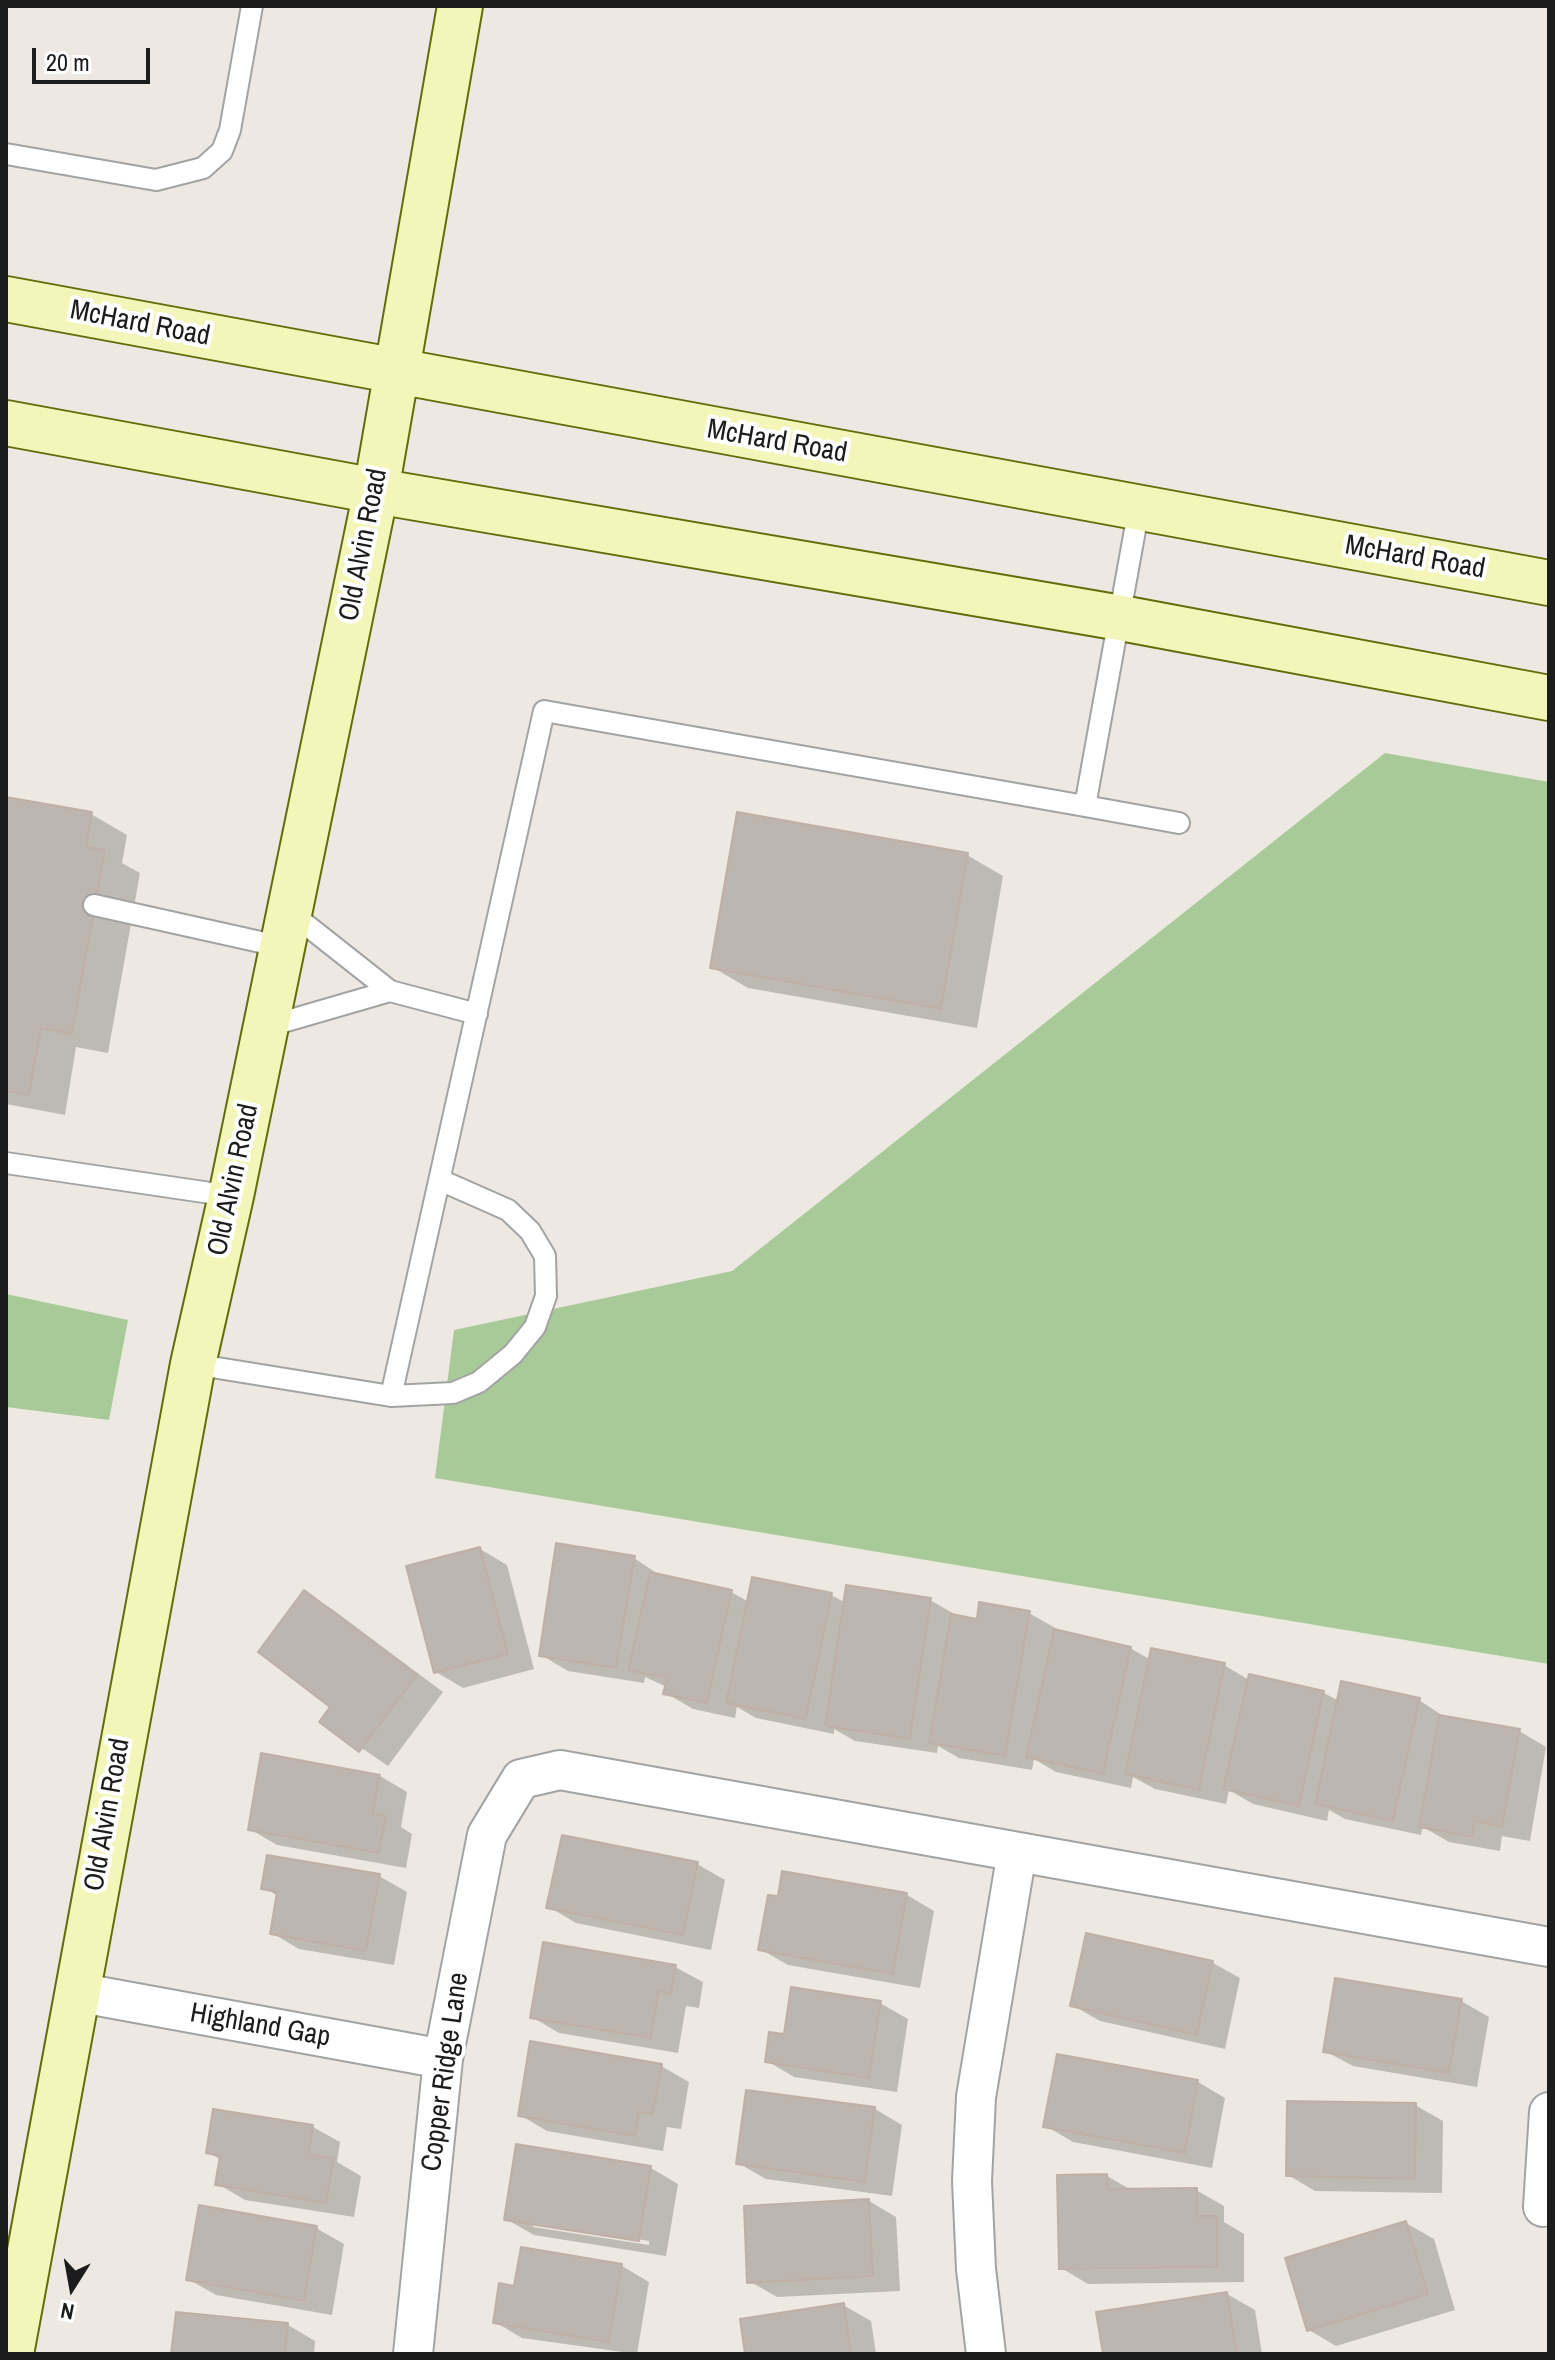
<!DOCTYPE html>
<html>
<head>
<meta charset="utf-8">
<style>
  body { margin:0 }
  #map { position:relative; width:1555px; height:2360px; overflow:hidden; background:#ede9e2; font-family:"Archivo Narrow",sans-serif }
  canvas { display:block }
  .frame { position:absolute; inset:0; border:8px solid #1c1c1c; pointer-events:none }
  .north { position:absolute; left:32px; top:2248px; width:80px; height:80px; -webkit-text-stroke:6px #fff; paint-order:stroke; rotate:191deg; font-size:22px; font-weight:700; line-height:32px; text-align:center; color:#1c1c1c }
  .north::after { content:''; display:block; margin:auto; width:28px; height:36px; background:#1c1c1c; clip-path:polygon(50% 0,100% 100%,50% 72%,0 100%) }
  .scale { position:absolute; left:32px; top:48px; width:118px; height:36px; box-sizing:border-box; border:4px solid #1c1c1c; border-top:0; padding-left:10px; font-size:24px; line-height:28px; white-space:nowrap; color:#1c1c1c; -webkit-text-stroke:6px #fff; paint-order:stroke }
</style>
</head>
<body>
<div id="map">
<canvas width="1555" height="2360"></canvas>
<div class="frame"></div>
<div class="north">N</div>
<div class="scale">20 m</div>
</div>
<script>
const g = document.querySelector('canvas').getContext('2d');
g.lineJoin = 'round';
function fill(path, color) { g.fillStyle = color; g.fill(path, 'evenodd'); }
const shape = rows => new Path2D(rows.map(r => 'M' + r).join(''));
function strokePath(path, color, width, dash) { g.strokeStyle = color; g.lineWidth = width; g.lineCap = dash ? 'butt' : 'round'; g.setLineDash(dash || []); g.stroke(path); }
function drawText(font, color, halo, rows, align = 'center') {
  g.font = font + ' "Archivo Narrow",sans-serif'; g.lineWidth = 8; g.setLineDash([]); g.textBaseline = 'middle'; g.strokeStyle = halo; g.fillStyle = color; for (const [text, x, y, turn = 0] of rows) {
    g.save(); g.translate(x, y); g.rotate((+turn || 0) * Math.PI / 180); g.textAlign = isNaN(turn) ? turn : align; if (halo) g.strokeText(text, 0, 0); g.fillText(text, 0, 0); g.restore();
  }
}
fill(shape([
  [1385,753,1549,782,1549,1664,435,1478,454,1330,732,1271],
  [6,1294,128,1320,109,1420,6,1407]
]), '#a8ca99');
fill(shape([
  [6,799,91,814,127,835,122,863,140,873,108,1053,76,1047,65,1115,6,1104],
  [967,855,1003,876,977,1028,748,988,712,967],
  [480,1549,507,1565,534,1669,463,1688,436,1672],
  [634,1558,661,1576,731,1592,749,1602,831,1595,846,1603,930,1600,958,1616,978,1622,1029,1613,1057,1629,1056,1632,1130,1648,1151,1660,1224,1665,1249,1680,1250,1676,1324,1693,1339,1701,1419,1700,1446,1718,1519,1731,1546,1747,1530,1841,1502,1836,1500,1851,1449,1842,1423,1827,1421,1835,1345,1819,1329,1810,1327,1821,1253,1804,1229,1790,1226,1804,1155,1789,1133,1777,1131,1788,1056,1772,1034,1759,1032,1770,959,1758,938,1746,937,1753,855,1741,834,1729,834,1734,756,1718,737,1707,735,1718,693,1709,666,1693,667,1687,645,1677,644,1683,568,1671,541,1655],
  [305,1593,332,1609,443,1692,388,1766,322,1721,333,1706],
  [380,1776,407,1792,401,1827,412,1834,406,1868,277,1845,250,1829],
  [697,1864,725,1880,711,1950,576,1923,549,1907],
  [784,1873,907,1895,934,1911,920,1988,788,1965,760,1949,780,1898],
  [379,1876,407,1892,394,1965,299,1949,272,1933,278,1896,264,1888],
  [1088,1935,1213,1963,1240,1978,1225,2049,1100,2021,1072,2005],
  [675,1967,703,1982,699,2008,686,2006,678,2053,559,2033,532,2017],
  [1461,2001,1489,2017,1477,2087,1353,2066,1325,2051],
  [880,2003,908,2019,897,2092,794,2077,767,2061,785,2036],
  [1059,2056,1198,2082,1225,2098,1212,2168,1073,2142,1046,2126],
  [661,2066,689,2082,681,2129,667,2127,663,2151,547,2131,520,2115],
  [1415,2105,1443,2121,1442,2193,1315,2191,1288,2175],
  [875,2109,902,2125,892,2196,766,2179,738,2163],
  [313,2127,340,2142,337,2162,361,2176,354,2217,245,2200,218,2184,221,2160,208,2152],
  [651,2168,678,2184,666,2256,534,2235,506,2219],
  [533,2222,649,2241,649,2245,533,2227],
  [1107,2176,1133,2191,1196,2190,1224,2206,1224,2222,1244,2234,1244,2282,1088,2284,1061,2268],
  [869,2201,896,2217,900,2291,777,2297,749,2281],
  [1406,2223,1434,2239,1455,2310,1336,2346,1309,2330],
  [316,2228,344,2244,332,2315,216,2295,188,2279],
  [622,2266,649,2282,637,2354,522,2338,495,2322,516,2288],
  [1227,2294,1255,2310,1262,2354,1105,2354],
  [843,2305,871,2321,876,2354,747,2354],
  [288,2325,315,2341,314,2354,173,2354]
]), '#0003');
const building = shape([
  [6,797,92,812,86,847,105,850,72,1034,41,1028,29,1095,6,1091,6,797],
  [737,812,968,853,941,1009,710,968,737,812],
  [556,1543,635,1556,616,1668,539,1656,556,1543],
  [480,1547,508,1654,434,1673,406,1566,480,1547],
  [650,1572,732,1590,707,1703,663,1694,667,1678,628,1670,650,1572],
  [752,1577,832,1593,806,1719,726,1703,752,1577],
  [846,1585,931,1598,910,1739,825,1726,846,1585],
  [304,1590,417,1675,359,1752,319,1722,330,1707,258,1652,304,1590],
  [979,1602,1030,1611,1005,1756,929,1743,951,1614,977,1619,979,1602],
  [1054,1629,1131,1647,1103,1774,1026,1757,1054,1629],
  [1151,1648,1225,1663,1199,1790,1125,1774,1151,1648],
  [1249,1674,1324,1691,1299,1806,1223,1789,1249,1674],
  [1341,1681,1420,1698,1393,1821,1315,1804,1341,1681],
  [1439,1715,1520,1729,1502,1827,1475,1821,1472,1837,1419,1827,1439,1715],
  [261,1753,380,1775,373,1813,386,1816,379,1853,248,1830,261,1753],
  [562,1835,698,1862,683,1935,546,1908,562,1835],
  [267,1855,380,1874,366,1951,270,1934,277,1892,261,1889,267,1855],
  [782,1871,907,1893,893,1974,758,1950,768,1895,778,1896,782,1871],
  [1086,1933,1213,1961,1197,2035,1070,2006,1086,1933],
  [543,1942,676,1965,671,1994,659,1991,651,2038,530,2018,543,1942],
  [1335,1978,1462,1999,1449,2073,1323,2052,1335,1978],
  [791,1987,881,2001,869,2078,765,2062,769,2032,784,2034,791,1987],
  [530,2041,662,2064,653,2114,639,2112,635,2136,518,2116,530,2041],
  [1057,2054,1198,2080,1185,2153,1043,2127,1057,2054],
  [746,2090,875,2107,865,2182,736,2164,746,2090],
  [1287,2101,1416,2103,1415,2179,1286,2176,1287,2101],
  [213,2109,313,2125,309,2154,334,2158,326,2203,215,2185,220,2156,206,2153,213,2109],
  [516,2144,651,2166,639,2241,504,2220,516,2144],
  [1107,2174,1108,2189,1197,2188,1197,2216,1217,2216,1217,2267,1059,2269,1057,2175,1107,2174],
  [869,2199,873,2276,747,2283,744,2206,869,2199],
  [199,2205,317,2226,304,2301,186,2280,199,2205],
  [1406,2221,1428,2294,1307,2331,1285,2258,1406,2221],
  [521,2247,622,2264,609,2342,493,2323,499,2283,514,2286,521,2247],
  [1227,2292,1237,2354,1103,2354,1096,2312,1227,2292],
  [844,2303,851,2354,745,2354,740,2319,844,2303],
  [176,2312,288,2323,285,2354,171,2354,176,2312]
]);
fill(building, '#bdb5af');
strokePath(building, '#beb0a6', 2);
const lane = shape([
  [6,154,156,180,203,168,222,151,230,130,252,6],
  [1085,806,1179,823],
  [94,905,283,947],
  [290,912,390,991,477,1014],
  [266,1027,390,991],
  [6,1163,231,1196],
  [193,1364,391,1396,544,711,1085,806,1139,508],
  [391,1396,453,1393,479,1382,513,1354,535,1327,546,1296,545,1256,530,1231,508,1210,440,1180]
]);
const street = shape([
  [76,1992,443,2059],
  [1543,2207,1549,2112],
  [413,2354,443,2059,487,1835,521,1779,560,1770,1549,1947],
  [986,2354,976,2269,972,2181,976,2097,1017,1852]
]);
const secondary = shape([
  [6,299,1549,583],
  [6,423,376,491,1121,618,1549,698],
  [11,2354,193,1364,231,1196,376,491,460,6]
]);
strokePath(lane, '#a3a3a3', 24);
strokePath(street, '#a3a3a3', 42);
strokePath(secondary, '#636c0a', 48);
strokePath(lane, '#fff', 20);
strokePath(street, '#fff', 38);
strokePath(secondary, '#f3f6b8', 44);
drawText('28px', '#1c1c1c', '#fff', [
  ["McHard Road",140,324,11],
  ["McHard Road",777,442,10],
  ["Old Alvin Road",364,545,-79],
  ["McHard Road",1415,558,10],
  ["Old Alvin Road",234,1180,-78],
  ["Old Alvin Road",108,1815,-80],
  ["Highland Gap",260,2026,10],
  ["Copper Ridge Lane",446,2072,-82]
]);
</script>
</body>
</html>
